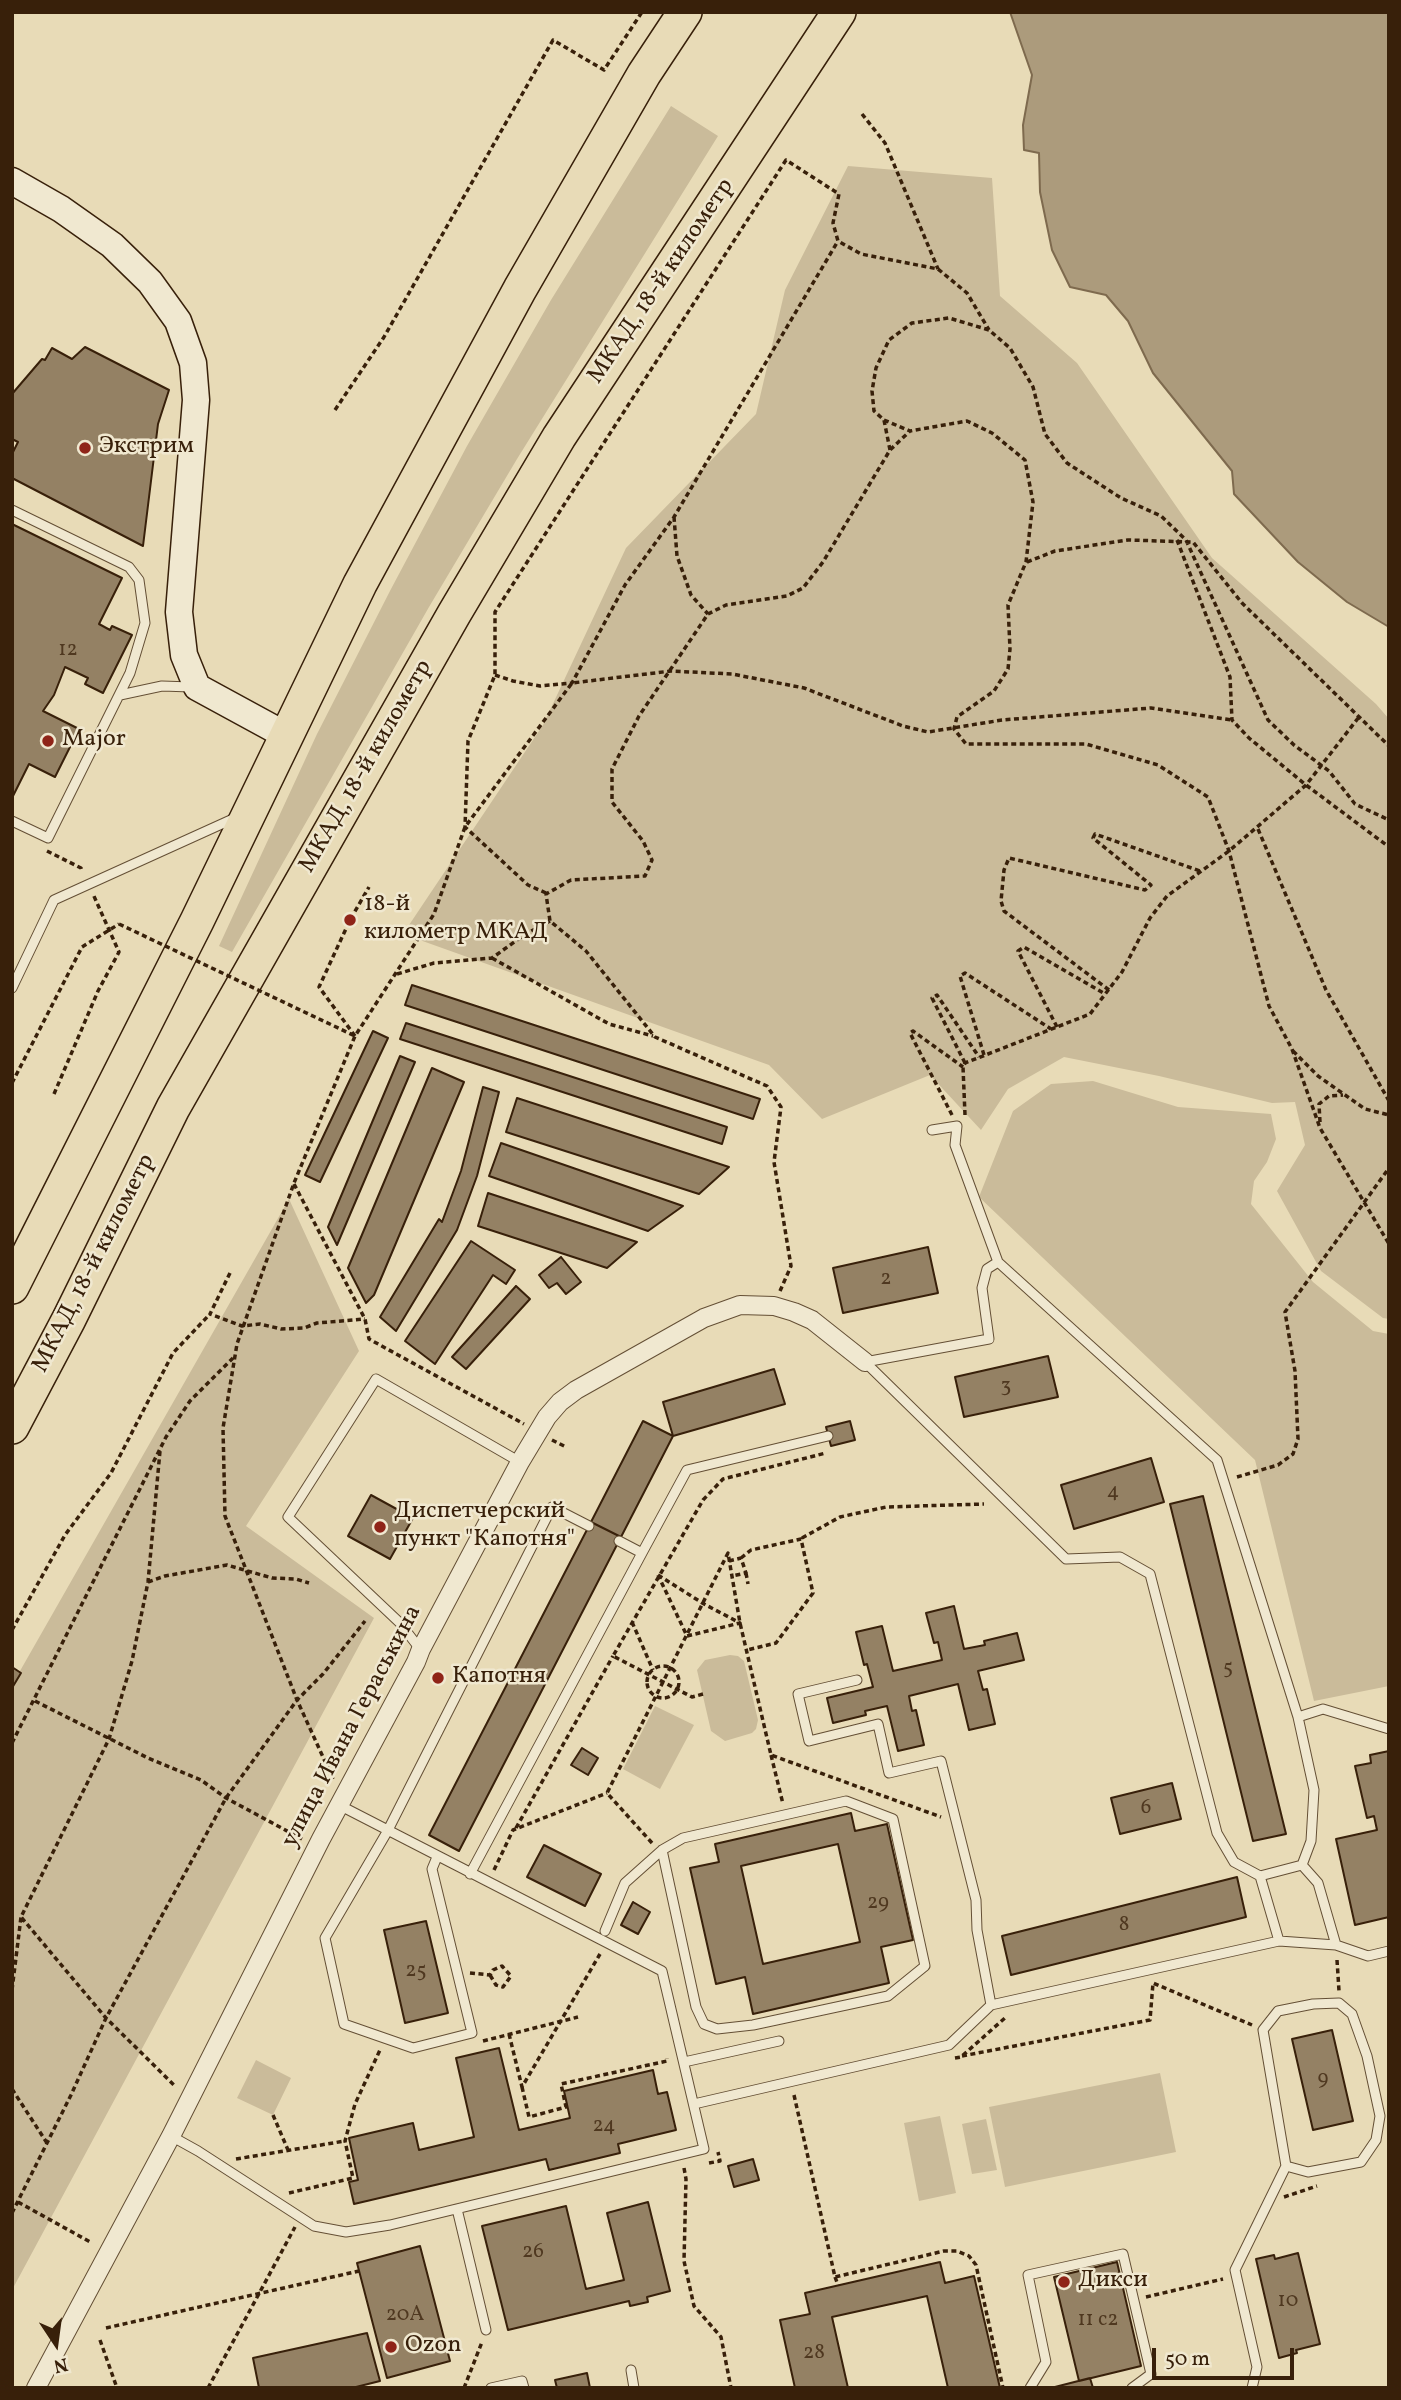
<!DOCTYPE html>
<html>
<head>
<meta charset="utf-8">
<style>
  body { margin:0 }
  #map { position:relative; width:1401px; height:2400px; overflow:hidden; background:#e8dbb7; font-family:Vollkorn,serif }
  canvas { display:block }
  .frame { position:absolute; inset:0; border:14px solid #38200a; pointer-events:none }
  .north { position:absolute; left:21px; top:2309px; width:70px; height:70px; -webkit-text-stroke:5px #f0e8d0; paint-order:stroke; rotate:167deg; font-size:19px; font-weight:700; line-height:28px; text-align:center; color:#38200a }
  .north::after { content:''; display:block; margin:auto; width:24px; height:32px; background:#38200a; clip-path:polygon(50% 0,100% 100%,50% 72%,0 100%) }
  .scale { position:absolute; left:1152px; top:2348px; width:142px; height:32px; box-sizing:border-box; border:4px solid #38200a; border-top:0; padding-left:9px; font-size:21px; line-height:24px; white-space:nowrap; color:#38200a; -webkit-text-stroke:5px #f0e8d0; paint-order:stroke }
</style>
</head>
<body>
<div id="map">
<canvas width="1401" height="2400"></canvas>
<div class="frame"></div>
<div class="north">N</div>
<div class="scale">50 m</div>
</div>
<script>
const g = document.querySelector('canvas').getContext('2d');
g.lineJoin = 'round';
function fill(path, color) { g.fillStyle = color; g.fill(path, 'evenodd'); }
const shape = rows => new Path2D(rows.map(r => 'M' + r).join(''));
function strokePath(path, color, width, dash) { g.strokeStyle = color; g.lineWidth = width; g.lineCap = dash ? 'butt' : 'round'; g.setLineDash(dash || []); g.stroke(path); }
function drawText(font, color, halo, rows, align = 'center') {
  g.font = font + ' Vollkorn,serif'; g.lineWidth = 5; g.setLineDash([]); g.textBaseline = 'middle'; g.strokeStyle = halo; g.fillStyle = color; for (const [text, x, y, turn = 0] of rows) {
    g.save(); g.translate(x, y); g.rotate((+turn || 0) * Math.PI / 180); g.textAlign = isNaN(turn) ? turn : align; if (halo) g.strokeText(text, 0, 0); g.fillText(text, 0, 0); g.restore();
  }
}
fill(shape([
  [671,106,718,136,517,459,429,607,232,952,219,946,317,734,391,589,467,446,551,300],
  [848,166,992,178,1000,296,1077,363,1212,558,1376,704,1389,719,1389,1319,1383,1318,1321,1271,1277,1191,1305,1145,1295,1102,1272,1103,1159,1076,1064,1057,1008,1089,981,1130,930,1075,822,1119,769,1065,403,934,543,725,626,548,756,414,785,290],
  [1093,1081,1178,1107,1271,1114,1276,1139,1267,1162,1254,1181,1251,1204,1313,1282,1373,1331,1389,1334,1389,1686,1314,1701,1255,1460,979,1197,1013,1111,1051,1084],
  [289,1199,359,1351,246,1526,374,1618,12,2290,12,1685],
  [730,1655,738,1656,744,1661,758,1720,756,1729,752,1733,725,1741,711,1731,697,1670,705,1660],
  [655,1706,694,1725,660,1789,623,1769],
  [256,2060,291,2078,273,2115,237,2098],
  [1160,2073,1176,2152,1005,2187,989,2107],
  [940,2116,956,2193,919,2201,904,2123],
  [986,2119,997,2170,972,2174,962,2124]
]), '#cabb9a');
const water = shape([
  [1010,12,1389,12,1389,627,1347,602,1298,562,1234,494,1232,471,1153,373,1128,321,1106,295,1070,287,1052,250,1040,192,1039,153,1024,150,1023,125,1032,75,1010,12]
]);
fill(water, '#ac9b7c');
strokePath(water, '#7e6a4e', 2);
const building = shape([
  [85,347,169,390,158,424,143,546,12,478,12,454,18,442,12,439,12,394,42,359,45,360,52,348,72,359,85,347],
  [12,524,122,578,99,624,110,630,112,626,132,635,103,693,85,684,88,678,65,667,54,695,43,711,79,729,55,777,29,764,12,798,12,524],
  [412,985,760,1099,753,1119,405,1005,412,985],
  [406,1023,727,1127,722,1144,400,1039,406,1023],
  [373,1031,388,1038,320,1182,305,1175,373,1031],
  [400,1056,415,1062,337,1245,328,1227,400,1056],
  [432,1068,464,1082,374,1295,366,1303,348,1268,432,1068],
  [483,1087,499,1092,477,1176,457,1230,396,1331,380,1317,439,1219,442,1222,461,1171,483,1087],
  [517,1098,729,1167,699,1194,506,1132,517,1098],
  [501,1143,683,1206,648,1231,489,1176,501,1143],
  [488,1193,637,1242,607,1268,478,1226,488,1193],
  [471,1241,515,1270,506,1284,493,1275,435,1364,405,1341,471,1241],
  [928,1247,938,1293,843,1313,833,1268,928,1247],
  [561,1257,581,1282,566,1294,557,1283,549,1288,539,1275,561,1257],
  [516,1286,530,1299,466,1369,452,1357,516,1286],
  [1048,1356,1058,1397,964,1417,955,1377,1048,1356],
  [774,1369,785,1404,673,1436,663,1402,774,1369],
  [643,1421,673,1436,621,1537,591,1522,643,1421],
  [850,1421,855,1440,831,1446,826,1427,850,1421],
  [1151,1458,1164,1502,1074,1529,1061,1485,1151,1458],
  [371,1495,413,1518,390,1559,348,1536,371,1495],
  [1203,1496,1286,1834,1253,1841,1170,1504,1203,1496],
  [591,1522,621,1537,459,1851,429,1835,591,1522],
  [954,1606,964,1649,985,1645,984,1641,1017,1633,1024,1660,978,1671,983,1690,987,1689,995,1724,969,1730,958,1684,909,1696,912,1711,916,1710,924,1745,898,1751,887,1706,865,1711,866,1715,833,1723,827,1698,873,1687,867,1664,864,1665,856,1632,882,1626,893,1671,942,1660,938,1642,934,1643,926,1613,954,1606],
  [12,1667,21,1673,12,1688,12,1667],
  [582,1748,598,1758,588,1775,571,1765,582,1748],
  [1389,1751,1389,1917,1355,1925,1336,1839,1377,1830,1374,1816,1367,1818,1355,1766,1371,1763,1370,1755,1389,1751],
  [1172,1783,1181,1819,1120,1834,1111,1798,1172,1783],
  [851,1813,855,1831,887,1824,913,1940,881,1947,889,1983,753,2014,745,1977,716,1984,690,1868,719,1862,715,1844,851,1813],
  [838,1844,860,1942,763,1964,741,1866,838,1844],
  [544,1845,601,1874,585,1906,527,1877,544,1845],
  [1237,1877,1246,1917,1011,1975,1002,1936,1237,1877],
  [633,1902,650,1912,638,1934,621,1925,633,1902],
  [426,1921,448,2013,405,2023,384,1930,426,1921],
  [1332,2030,1353,2121,1313,2130,1292,2039,1332,2030],
  [499,2048,519,2130,570,2118,564,2091,653,2070,658,2094,667,2092,676,2130,618,2144,620,2153,549,2170,546,2159,354,2204,349,2182,358,2180,349,2138,413,2123,419,2150,474,2137,456,2058,499,2048],
  [753,2159,759,2180,734,2187,728,2166,753,2159],
  [648,2202,670,2291,647,2297,648,2302,630,2306,629,2301,508,2330,482,2226,566,2206,586,2289,624,2280,607,2213,648,2202],
  [420,2246,450,2361,387,2378,357,2263,420,2246],
  [1298,2253,1320,2344,1296,2350,1297,2353,1279,2358,1256,2259,1274,2255,1275,2259,1298,2253],
  [940,2262,945,2283,974,2276,1000,2388,948,2388,927,2296,832,2317,848,2388,795,2388,780,2320,810,2314,805,2293,940,2262],
  [1117,2262,1141,2366,1079,2381,1054,2277,1117,2262],
  [367,2333,380,2381,352,2388,259,2388,253,2358,367,2333],
  [587,2373,590,2388,557,2388,555,2380,587,2373],
  [1090,2378,1093,2388,1051,2388,1090,2378]
]);
fill(building, '#948164');
strokePath(building, '#38200a', 2);
const lane = shape([
  [12,510,129,567,139,580,145,623,130,673,48,838,12,821],
  [120,695,162,686,191,687],
  [12,988,54,900,235,818],
  [998,1262,1217,1460,1298,1717,1314,1790,1311,1841,1302,1865,1260,1876],
  [865,1362,989,1339,982,1288,987,1269,998,1262,955,1145,957,1126,932,1130],
  [619,1541,642,1553,687,1470,828,1436],
  [420,1649,400,1623,288,1517,376,1379,520,1462],
  [857,1680,798,1694,809,1741,878,1724,889,1773,941,1761,976,1900,977,1930,991,2005],
  [1298,1717,1323,1709,1389,1729],
  [437,1857,432,1869,472,2033,413,2048,344,2024,325,1938,387,1832,552,1507,589,1526],
  [1302,1865,1318,1883,1336,1945],
  [470,1874,642,1553],
  [605,1931,625,1883,662,1850,683,1838,846,1801,893,1819,925,1966,888,1996,753,2025,717,2029,704,2024,696,2007,662,1850],
  [1279,1941,1336,1945,1368,1956,1389,1951],
  [684,2062,779,2041],
  [694,2104,949,2045,991,2005,1279,1941,1260,1876,1234,1862,1217,1833,1150,1574,1120,1557,1066,1559,865,1362],
  [171,2136,198,2151,314,2226,346,2232,390,2225,704,2149,662,1971,339,1805],
  [457,2209,486,2330],
  [631,2370,634,2388],
  [491,2388,522,2381,524,2388],
  [1030,2388,1046,2362,1028,2275,1123,2254,1151,2374,1132,2388],
  [1252,2388,1257,2367,1235,2270,1286,2166,1263,2030,1278,2011,1313,2004,1339,2003,1352,2014,1367,2056,1380,2116,1376,2140,1361,2162,1308,2172,1286,2166]
]);
const street = shape([
  [36,2388,171,2136,321,1839,416,1662,421,1649,520,1462,547,1417,560,1402,576,1390,704,1318,740,1305,774,1306,794,1312,812,1320,865,1362]
]);
const secondary = shape([
  [12,181,61,209,112,245,150,282,178,321,193,363,196,400,179,612,184,655,197,687,287,736]
]);
const highway = shape([
  [12,1287,197,921,360,584,520,289,644,74,685,12],
  [12,1427,69,1319,173,1108,454,614,559,437,839,12]
]);
strokePath(lane, '#644f35', 11);
strokePath(street, '#644f35', 20);
strokePath(secondary, '#38200a', 29);
strokePath(highway, '#38200a', 36);
strokePath(shape([
  [862,114,885,143,938,269],
  [335,410,384,337,553,40,604,70,642,12],
  [884,420,910,431,967,421,992,433,1025,460,1033,502,1026,562,1008,605,1010,649,1008,669,994,691,957,717,954,729,966,744,1086,744,1158,765,1208,797,1229,851,1269,1006,1292,1049,1320,1128,1389,1244],
  [890,450,884,420,874,411,872,391,876,368,889,340,912,323,949,318,989,330,1010,348,1033,387,1045,434,1067,463,1121,498,1161,516,1186,540,1268,720,1294,745,1329,771,1355,804,1389,820],
  [674,517,677,556,691,595,708,614],
  [1177,540,1230,677,1232,720,1249,738,1306,785,1389,847],
  [1027,562,1055,551,1128,540,1193,542,1242,603,1389,746],
  [495,675,513,681,540,686,572,683,625,585,674,517,838,241],
  [1258,829,1326,990,1389,1101],
  [47,851,81,868,82,872],
  [546,893,528,885,465,827,468,741,495,675,495,612,786,160,839,194,833,223,838,241,861,254,938,269,967,293,989,330],
  [492,958,609,1024,653,1036],
  [397,974,434,963,492,958,524,935,550,921],
  [1109,990,1004,911,1001,901,1004,870,1009,858,1145,890,1151,885,1093,838,1095,834,1200,871],
  [1057,1027,1018,951,1024,947,1105,994],
  [355,1036,319,987,350,920,369,887],
  [1293,1051,1318,1076,1365,1109,1389,1115],
  [984,1055,960,976,965,973,1051,1029],
  [965,1063,932,998,937,995,979,1057],
  [12,1083,82,947,119,924],
  [54,1094,98,991,119,952,93,894],
  [952,1115,910,1033,913,1031,963,1067],
  [965,1115,963,1067,965,1063,1090,1014,1122,972,1150,918,1167,896,1229,851,1306,785,1359,717],
  [1320,1122,1319,1104,1329,1096,1343,1095],
  [294,1184,365,1319,369,1339,524,1424],
  [230,1273,210,1314,242,1326,260,1324,281,1329,304,1328,317,1323,365,1319],
  [780,1291,791,1266,774,1162,781,1107,767,1086,655,1037,586,951,550,921,546,894,571,880,645,876,652,860,643,841,612,802,612,769,639,716,708,614,726,605,787,596,803,588,823,562,890,450,910,431],
  [552,1440,566,1447],
  [160,1451,148,1582,132,1661,109,1739,21,1917,106,2018,174,2085],
  [1237,1477,1278,1465,1293,1454,1298,1439,1295,1371,1285,1312,1389,1168],
  [802,1538,840,1517,886,1507,984,1504],
  [741,1558,751,1550,801,1539,813,1593,776,1643,747,1650],
  [729,1561,741,1558,746,1573,732,1576],
  [746,1573,748,1584],
  [658,1575,704,1604,740,1623,687,1636,658,1575],
  [148,1582,165,1576,227,1565,272,1578,296,1579,309,1583],
  [632,1622,653,1670],
  [12,1630,65,1535,111,1473,173,1353,210,1314],
  '647 1682a16 16 0 1 1 32 0a16 16 0 1 1-32 0Z',
  [703,1694,692,1697,613,1656,703,1500,723,1479,826,1453],
  [35,1701,148,1758,201,1780,226,1798,302,1839],
  [12,1743,166,1437,190,1401,233,1358],
  [771,1755,783,1804],
  [333,1779,297,1700,225,1516,223,1428,237,1344,294,1183,355,1036,434,914,465,827,572,683,671,671,732,674,804,688,903,726,928,732,1002,720,1151,708,1232,720],
  [516,1828,613,1656],
  [652,1843,607,1793,728,1553,740,1623,771,1755,941,1817],
  [494,1870,513,1830,607,1793],
  [1337,1960,1339,1991],
  [470,1973,490,1975,493,1970,502,1966,511,1976,503,1987,496,1985,490,1975],
  [12,1990,21,1917],
  [509,2034,522,2087,600,1954],
  [483,2041,578,2017],
  [962,2056,1150,2020,1153,1983,1252,2025],
  [955,2058,961,2057,1006,2017],
  [522,2087,529,2117,566,2107,561,2084,667,2061,667,2058],
  [12,2089,47,2143],
  [794,2095,835,2277,944,2251,957,2251,969,2256,976,2265,1003,2388],
  [273,2115,288,2150],
  [236,2159,345,2141],
  [709,2163,720,2161,718,2152],
  [684,2168,686,2179,684,2261,694,2306,721,2337,731,2388],
  [289,2193,353,2178,345,2141,355,2104,380,2050],
  [1284,2197,1317,2186],
  [18,2202,92,2243],
  [12,2213,71,2095,106,2018,226,1798,297,1700,323,1674,365,1621],
  [835,2277,838,2285],
  [1146,2297,1223,2279],
  [106,2328,359,2271],
  [100,2340,117,2388],
  [208,2388,295,2227],
  [464,2388,482,2342]
]), '#38200a', 3.5, [5, 3.5]);
strokePath(lane, '#f0e8d0', 9);
strokePath(street, '#f0e8d0', 18);
strokePath(secondary, '#f0e8d0', 26);
strokePath(highway, '#e8dbb7', 33);
strokePath(shape([
  [119,924,355,1036]
]), '#38200a', 3.5, [5, 3.5]);
for (const [x, y, r, color] of [
  [85,448,7,"#8f2418"],
  [48,741,7,"#8f2418"],
  [350,920,7,"#8f2418"],
  [380,1527,7,"#8f2418"],
  [438,1678,7,"#8f2418"],
  [1064,2282,7,"#8f2418"],
  [391,2347,7,"#8f2418"]
]) { const dot = new Path2D(); dot.arc(x, y, r, 0, 2 * Math.PI); g.fillStyle = color; g.fill(dot); strokePath(dot, '#f0e8d0', 2.5); }
drawText('21px', '#4f3820', null, [
  ["12",68,651],
  ["2",886,1280],
  ["3",1006,1387],
  ["4",1113,1493],
  ["5",1228,1669],
  ["6",1146,1809],
  ["29",878,1904],
  ["8",1124,1926],
  ["25",416,1972],
  ["9",1323,2080],
  ["24",604,2127],
  ["26",533,2253],
  ["10",1288,2302],
  ["20А",405,2316],
  ["11 с2",1098,2321],
  ["28",814,2354]
]);
drawText('24px', '#38200a', '#f0e8d0', [
  ["МКАД, 18-й километр",662,282,-56],
  ["МКАД, 18-й километр",367,767,-60],
  ["МКАД, 18-й километр",95,1264,-63],
  ["улица Ивана Гераськина",353,1727,-62]
]);
drawText('24px', '#38200a', '#f0e8d0', [
  ["Экстрим",99,448],
  ["Major",62,741],
  ["18-й",364,906],
  ["километр МКАД",364,934],
  ["Диспетчерский",394,1513],
  ["пункт \"Капотня\"",394,1541],
  ["Капотня",452,1678],
  ["Дикси",1078,2282],
  ["Ozon",405,2347]
], 'left');
</script>
</body>
</html>
